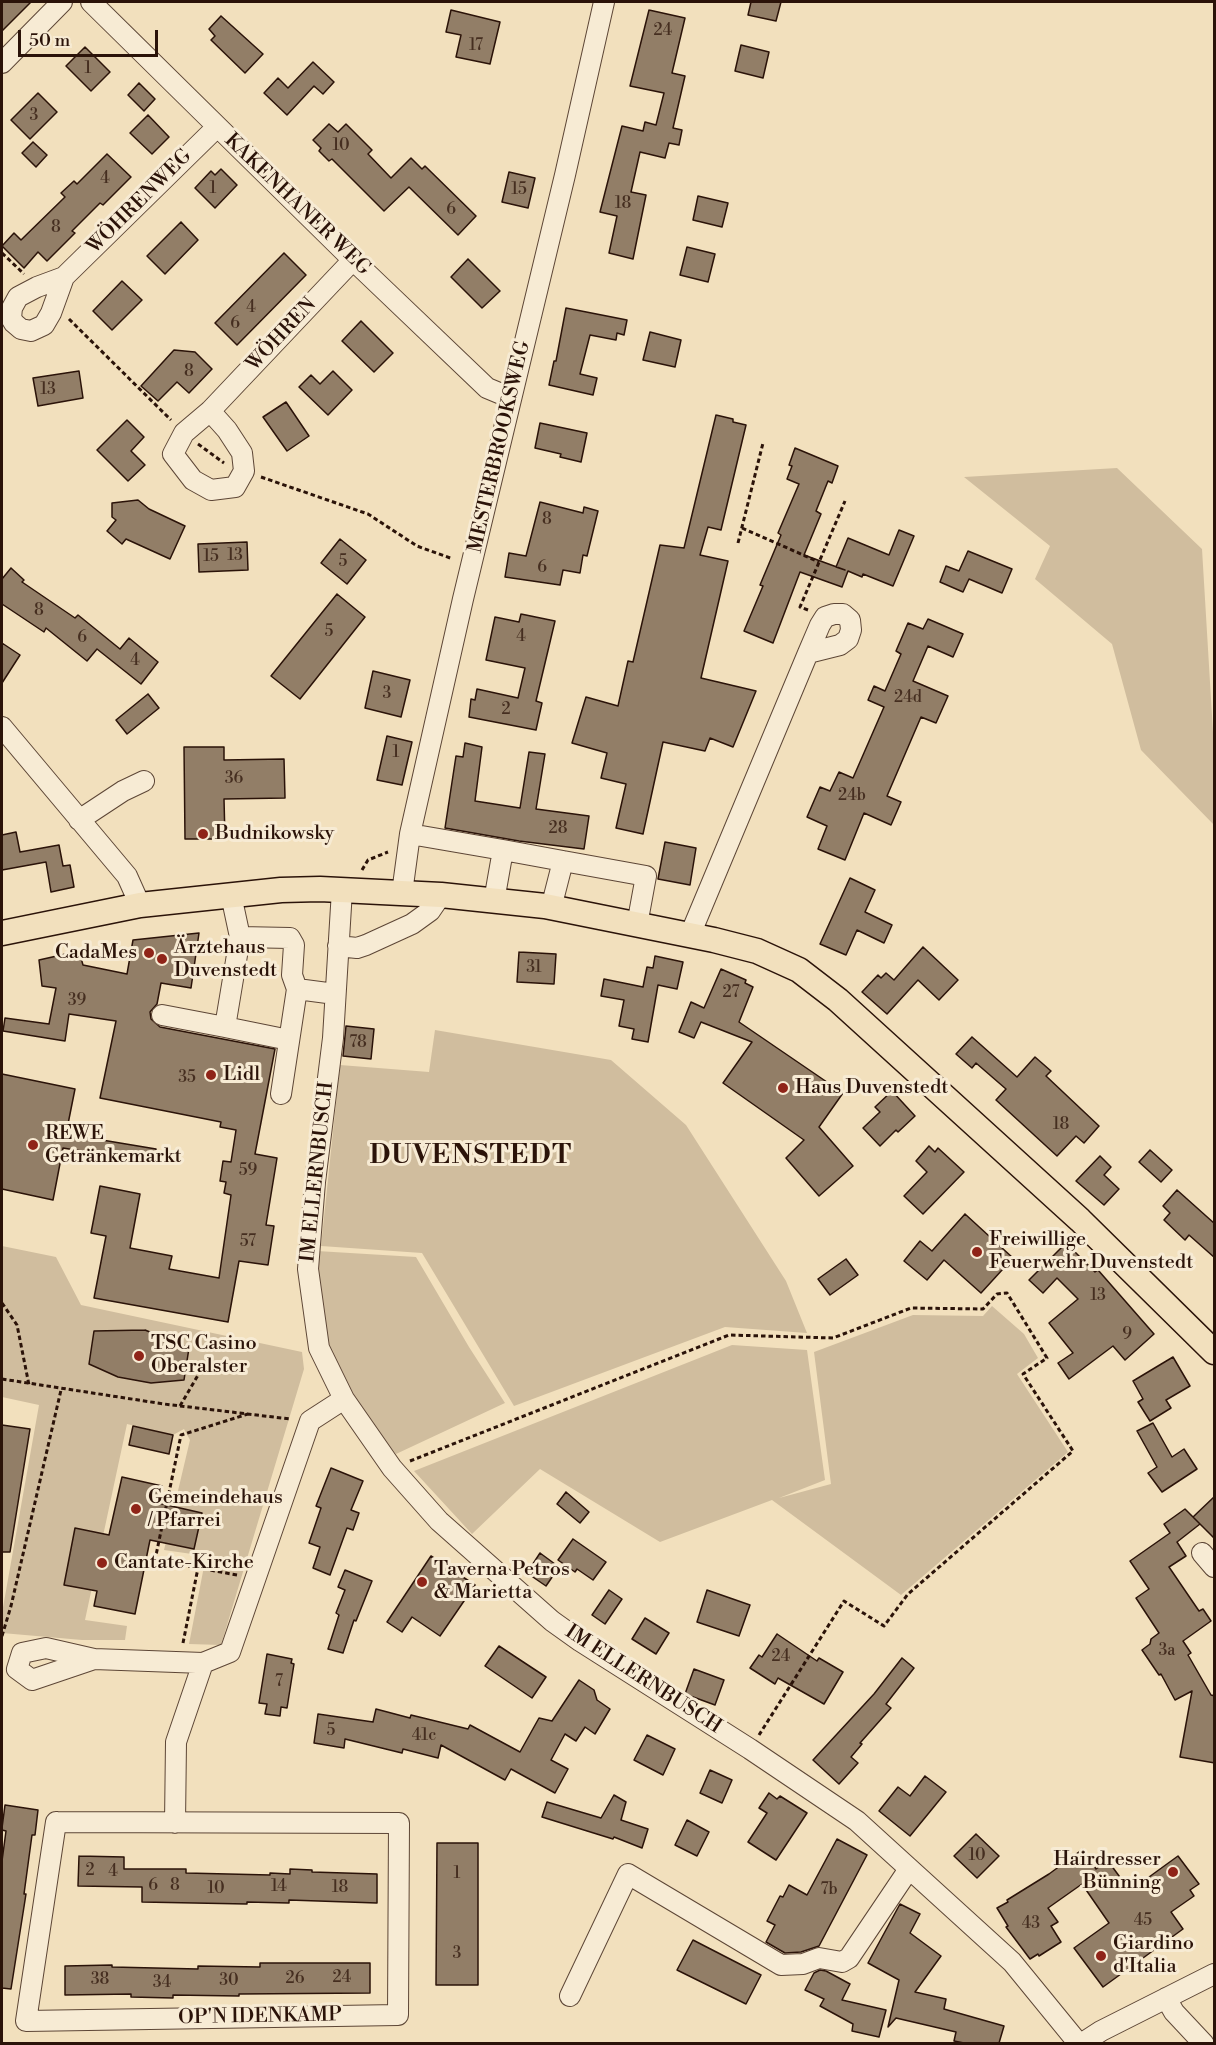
<!DOCTYPE html>
<html>
<head>
<meta charset="utf-8">
<style>
  body { margin:0 }
  #map { position:relative; width:1216px; height:2045px; overflow:hidden; background:#f2e0bd; font-family:"Libre Bodoni",serif }
  canvas { display:block }
  .frame { position:absolute; inset:0; border:3px solid #2b1309; pointer-events:none }
  .scale { position:absolute; left:18px; top:30px; width:140px; height:27px; box-sizing:border-box; border:3px solid #2b1309; border-top:0; padding-left:8px; font-size:18px; line-height:21px; white-space:nowrap; color:#2b1309; -webkit-text-stroke:4px #f7ebd4; paint-order:stroke }
</style>
</head>
<body>
<div id="map">
<canvas width="1216" height="2045"></canvas>
<div class="frame"></div>
<div class="scale">50 m</div>
</div>
<script>
const g = document.querySelector('canvas').getContext('2d');
g.lineJoin = 'round';
function fill(path, color) { g.fillStyle = color; g.fill(path, 'evenodd'); }
const shape = rows => new Path2D(rows.map(r => 'M' + r).join(''));
function strokePath(path, color, width, dash) { g.strokeStyle = color; g.lineWidth = width; g.lineCap = dash ? 'butt' : 'round'; g.setLineDash(dash || []); g.stroke(path); }
function drawText(font, color, halo, rows, align = 'center') {
  g.font = font + ' "Libre Bodoni",serif'; g.lineWidth = 6; g.setLineDash([]); g.textBaseline = 'middle'; g.strokeStyle = halo; g.fillStyle = color; for (const [text, x, y, turn = 0] of rows) {
    g.save(); g.translate(x, y); g.rotate((+turn || 0) * Math.PI / 180); g.textAlign = isNaN(turn) ? turn : align; if (halo) g.strokeText(text, 0, 0); g.fillText(text, 0, 0); g.restore();
  }
}
fill(shape([
  [1117,468,1202,549,1214,749,1214,825,1141,750,1112,644,1035,579,1050,546,964,477],
  [435,1030,611,1060,686,1125,786,1281,807,1333,725,1327,514,1406,422,1253,321,1246,340,1065,429,1072],
  [2,1246,56,1257,81,1305,302,1352,304,1369,221,1645,189,1644,206,1556,164,1550,190,1440,184,1429,173,1435,127,1424,85,1620,127,1626,125,1640,82,1640,2,1633,2,1613,39,1405,2,1397],
  [317,1251,416,1257,469,1347,505,1403,396,1454,369,1422,328,1356,316,1263],
  [992,1306,1024,1334,1038,1358,1017,1374,1068,1452,901,1595,772,1500,660,1542,540,1469,472,1534,414,1471,732,1345,807,1350,825,1480,779,1498,831,1484,814,1352,913,1315,983,1316]
]), '#d0bd9e');
const building = shape([
  [2,2,31,2,2,31,2,2],
  [751,2,781,2,776,21,748,15,751,2],
  [451,10,500,22,490,64,456,57,461,35,446,32,451,10],
  [649,10,685,18,672,73,685,76,673,128,682,130,679,145,669,143,665,158,640,152,631,192,646,195,633,259,609,253,617,216,600,212,622,126,643,131,645,122,656,125,664,93,630,86,649,10],
  [221,16,263,54,245,73,211,40,215,36,209,29,221,16],
  [741,45,769,52,763,78,735,71,741,45],
  [85,47,110,72,91,91,66,66,85,47],
  [313,62,334,82,323,94,314,86,287,115,264,93,278,78,288,88,313,62],
  [139,83,155,99,144,111,128,95,139,83],
  [38,93,57,112,30,139,11,120,38,93],
  [148,115,169,137,152,154,130,133,148,115],
  [329,124,338,132,346,124,372,150,368,154,391,178,411,158,422,169,425,166,476,216,458,235,409,187,384,211,332,159,329,161,319,151,321,148,313,140,329,124],
  [33,142,47,155,36,167,22,153,33,142],
  [107,154,131,177,103,205,100,203,72,231,75,233,47,261,38,252,24,268,2,246,14,233,21,240,65,197,61,193,74,181,77,184,107,154],
  [221,169,237,185,215,208,195,188,211,171,215,175,221,169],
  [509,172,535,178,528,208,502,202,509,172],
  [698,196,728,203,722,227,693,220,698,196],
  [181,222,198,240,165,274,147,256,181,222],
  [687,247,715,254,708,282,680,275,687,247],
  [284,253,306,275,237,345,215,323,284,253],
  [468,259,500,291,482,308,451,277,468,259],
  [122,281,142,300,112,330,93,311,122,281],
  [566,308,627,320,624,335,617,333,616,340,590,335,580,374,597,378,593,395,549,385,554,361,556,361,566,308],
  [361,321,393,353,374,372,342,341,361,321],
  [650,332,681,340,675,367,643,360,650,332],
  [174,350,195,352,212,369,189,393,177,382,158,401,141,386,174,350],
  [79,371,83,398,38,406,33,378,79,371],
  [333,371,352,390,328,415,299,387,311,375,320,384,333,371],
  [286,402,309,436,287,451,263,417,286,402],
  [716,415,733,419,733,422,746,425,721,530,708,527,700,555,728,561,701,678,756,691,733,747,710,738,705,751,663,742,643,834,616,828,626,784,601,778,607,753,572,743,586,697,618,706,628,661,633,662,660,545,684,548,716,415],
  [127,420,144,437,131,451,145,465,128,481,97,450,127,420],
  [540,423,587,433,581,462,560,457,561,454,535,448,540,423],
  [795,448,838,466,832,483,828,481,816,511,821,514,804,555,845,570,836,567,848,538,889,555,899,530,914,536,893,586,863,574,862,577,848,571,842,587,800,572,773,643,744,631,763,586,760,585,781,535,778,533,799,484,787,479,792,466,789,465,795,448],
  [138,500,149,509,185,526,170,559,126,539,122,544,107,531,116,520,112,517,112,503,138,500],
  [540,502,583,513,584,507,598,511,587,556,583,555,580,573,563,570,560,585,505,577,509,553,526,556,540,502],
  [340,539,366,560,347,584,321,563,340,539],
  [247,542,248,570,199,572,198,544,247,542],
  [968,551,1012,569,1002,593,969,579,963,592,940,582,946,566,959,571,968,551],
  [11,568,24,580,22,582,75,618,78,615,120,649,129,638,158,662,141,684,97,649,87,661,46,628,44,632,2,604,2,579,11,568],
  [337,594,365,617,300,699,271,676,337,594],
  [521,614,555,621,536,701,542,703,536,730,469,717,471,699,475,700,477,689,518,698,525,668,486,660,495,617,519,622,521,614],
  [928,619,963,634,953,657,928,646,913,681,948,696,936,723,921,717,887,796,901,802,891,825,864,813,845,860,818,849,827,826,807,817,820,787,830,791,839,772,853,778,884,707,868,700,874,686,885,691,901,654,896,651,908,623,923,629,928,619],
  [2,643,20,655,2,683,2,643],
  [373,671,410,680,401,717,365,708,373,671],
  [148,694,159,708,127,734,116,720,148,694],
  [387,736,412,742,402,785,377,780,387,736],
  [465,743,482,747,475,801,520,808,529,752,545,754,536,809,589,816,584,849,519,841,445,828,456,756,463,757,465,743],
  [184,747,224,747,224,760,284,759,285,798,224,799,225,839,185,839,184,747],
  [16,832,20,852,59,845,63,866,70,865,74,887,51,892,46,862,2,870,2,835,16,832],
  [665,842,696,848,690,885,658,879,665,842],
  [850,878,875,890,865,912,892,925,884,943,857,930,846,955,820,944,850,878],
  [199,933,191,988,161,983,157,1004,150,1012,151,1019,160,1027,275,1049,255,1154,277,1158,266,1225,274,1226,268,1265,239,1261,228,1322,94,1298,106,1236,91,1233,100,1186,140,1194,130,1248,172,1256,169,1269,219,1278,231,1195,224,1193,226,1182,220,1181,223,1161,231,1162,236,1130,220,1127,221,1122,100,1098,116,1021,69,1014,65,1041,3,1031,5,1018,49,1024,56,988,42,986,39,960,79,951,83,965,127,974,133,940,199,933],
  [923,947,958,980,939,1000,918,980,887,1014,862,992,878,975,881,978,886,973,894,980,923,947],
  [519,952,556,954,554,984,517,982,519,952],
  [655,956,683,962,677,989,658,985,648,1042,632,1039,634,1029,619,1026,624,1000,601,996,604,979,643,987,647,967,653,968,655,956],
  [721,969,746,980,745,983,753,987,739,1022,843,1093,819,1127,853,1166,819,1196,786,1158,804,1140,723,1083,752,1042,701,1022,694,1038,679,1032,691,1002,704,1008,721,969],
  [346,1026,374,1029,371,1059,343,1056,346,1026],
  [972,1037,1017,1077,1035,1057,1051,1071,1046,1076,1099,1126,1084,1143,1076,1136,1057,1156,996,1100,1006,1089,976,1063,972,1068,956,1054,972,1037],
  [2,1074,75,1089,66,1134,156,1149,154,1163,63,1148,53,1200,2,1189,2,1074],
  [892,1091,915,1116,898,1132,896,1130,880,1146,863,1128,880,1112,875,1107,892,1091],
  [929,1146,935,1152,938,1148,964,1172,923,1214,904,1196,927,1172,916,1161,929,1146],
  [1150,1150,1172,1170,1161,1182,1139,1162,1150,1150],
  [1100,1156,1111,1167,1104,1175,1119,1189,1104,1205,1076,1181,1100,1156],
  [1177,1190,1215,1224,1215,1258,1189,1235,1185,1240,1164,1220,1170,1213,1163,1206,1177,1190],
  [965,1214,1013,1258,981,1293,944,1260,927,1280,904,1261,920,1241,932,1251,965,1214],
  [1066,1243,1095,1272,1098,1270,1154,1334,1125,1360,1113,1346,1069,1379,1058,1363,1073,1353,1049,1323,1078,1299,1057,1278,1043,1293,1029,1280,1066,1243],
  [846,1259,858,1275,830,1295,818,1279,846,1259],
  [145,1330,189,1348,184,1380,151,1383,118,1377,89,1364,94,1331,145,1330],
  [1173,1357,1190,1386,1166,1400,1171,1408,1150,1421,1138,1402,1143,1399,1133,1381,1173,1357],
  [1153,1423,1172,1457,1184,1449,1197,1469,1162,1492,1148,1473,1157,1467,1137,1431,1153,1423],
  [2,1425,30,1429,10,1552,2,1552,2,1425],
  [133,1426,173,1435,169,1454,129,1445,133,1426],
  [331,1468,363,1481,351,1510,359,1513,353,1530,347,1528,330,1575,313,1568,320,1547,309,1543,321,1508,316,1506,331,1468],
  [122,1477,162,1486,158,1503,202,1513,194,1549,150,1540,135,1614,94,1606,97,1591,64,1585,75,1528,109,1535,122,1477],
  [566,1492,589,1512,580,1523,557,1504,566,1492],
  [1215,1496,1215,1539,1200,1524,1177,1542,1186,1556,1169,1567,1199,1611,1203,1609,1211,1621,1183,1641,1191,1653,1188,1655,1211,1695,1215,1696,1215,1763,1180,1757,1192,1691,1175,1700,1161,1674,1159,1675,1142,1650,1150,1644,1151,1639,1159,1633,1136,1598,1149,1589,1130,1561,1170,1533,1164,1524,1185,1509,1200,1524,1193,1517,1215,1496],
  [573,1539,606,1562,593,1580,577,1569,575,1572,558,1560,573,1539],
  [540,1553,559,1567,546,1586,527,1573,540,1553],
  [431,1556,475,1585,440,1636,412,1617,402,1632,387,1622,431,1556],
  [345,1570,372,1581,356,1621,354,1620,343,1653,328,1649,339,1615,336,1613,345,1590,338,1587,345,1570],
  [609,1590,622,1599,605,1624,592,1615,609,1590],
  [707,1590,750,1605,739,1636,697,1622,707,1590],
  [645,1618,669,1633,656,1654,632,1639,645,1618],
  [777,1634,817,1661,819,1658,843,1672,824,1704,778,1678,775,1684,750,1668,759,1655,762,1657,777,1634],
  [499,1646,546,1677,532,1698,485,1666,499,1646],
  [267,1654,292,1659,291,1663,294,1664,287,1708,281,1707,280,1716,265,1714,267,1704,259,1703,267,1654],
  [902,1658,914,1668,886,1704,891,1708,860,1743,862,1744,851,1757,858,1763,839,1784,813,1760,874,1694,902,1658],
  [694,1669,724,1680,715,1705,685,1694,694,1669],
  [579,1680,594,1690,597,1700,610,1709,595,1734,585,1727,576,1741,565,1734,551,1760,568,1769,555,1793,511,1769,505,1780,441,1745,438,1758,403,1749,402,1753,345,1739,344,1748,314,1743,318,1714,373,1722,376,1709,410,1718,411,1715,468,1729,470,1725,520,1752,539,1718,552,1721,579,1680],
  [647,1735,675,1749,663,1775,634,1760,647,1735],
  [710,1770,732,1780,722,1803,700,1793,710,1770],
  [925,1776,946,1792,910,1836,879,1811,898,1787,910,1796,925,1776],
  [769,1793,777,1799,780,1796,807,1813,776,1860,748,1842,767,1813,759,1808,769,1793],
  [614,1795,626,1802,621,1820,648,1829,642,1848,614,1837,613,1839,542,1817,547,1802,601,1818,614,1795],
  [5,1805,38,1810,35,1835,32,1835,24,1894,26,1894,11,1989,2,1988,2,1861,6,1831,2,1830,2,1828,5,1805],
  [687,1820,709,1832,697,1856,675,1845,687,1820],
  [976,1834,999,1856,977,1878,954,1856,976,1834],
  [837,1839,867,1855,819,1946,801,1952,785,1953,766,1942,775,1925,767,1921,780,1896,783,1897,789,1885,807,1895,837,1839],
  [437,1843,478,1843,478,1985,436,1985,437,1843],
  [1083,1849,1096,1869,1108,1861,1125,1884,1133,1878,1138,1885,1178,1856,1199,1884,1190,1890,1194,1896,1171,1912,1183,1929,1103,1987,1074,1948,1109,1923,1082,1884,1048,1908,1058,1922,1051,1926,1061,1942,1039,1956,1038,1954,1030,1959,1006,1927,1008,1926,997,1908,1008,1902,1007,1900,1049,1874,1083,1849],
  [79,1856,124,1857,124,1869,186,1869,186,1873,270,1875,270,1873,290,1874,290,1869,312,1870,312,1872,377,1874,377,1903,289,1900,289,1903,247,1902,247,1904,142,1902,142,1887,78,1886,79,1856],
  [900,1904,920,1914,910,1933,941,1956,915,1992,946,1999,944,2009,1004,2026,999,2043,964,2043,954,2041,956,2032,896,2018,888,2027,899,1980,868,1963,900,1904],
  [693,1940,761,1975,746,2004,677,1970,693,1940],
  [260,1963,370,1963,370,1993,239,1994,239,1996,173,1995,173,1998,131,1997,131,1994,65,1995,65,1966,112,1965,112,1967,198,1969,198,1966,260,1967,260,1963],
  [820,1970,826,1971,850,1984,842,2000,886,2010,879,2037,852,2031,853,2024,820,2006,824,1999,805,1990,814,1973,820,1970]
]);
fill(building, '#927e67');
strokePath(building, '#2b1309', 1.5);
const minor = shape([
  [91,2,353,260,487,388,511,398],
  [2,63,62,2],
  [64,277,51,313,44,325,31,331,21,329,14,323,11,318,12,308,18,297,37,287,64,277,217,127],
  [210,411,227,430,242,453,244,471,235,487,211,490,193,480,173,454,184,433,210,411,353,260],
  [2,727,127,876,140,905],
  [79,820,123,791,144,781],
  [410,834,503,850],
  [563,861,646,876,637,925],
  [342,890,333,1038,315,1182,308,1269,319,1348,344,1399,392,1468,439,1521,552,1621,580,1641,750,1749,857,1821,1012,1962,1079,2044],
  [402,893,410,834,463,599,565,175,604,2],
  [494,901,503,850,563,861,551,908],
  [690,935,808,653,820,625,825,617,834,614,843,614,850,620,851,630,848,639,840,645,808,653],
  [240,937,290,938,294,945,292,975,297,989],
  [338,946,357,948,366,945,412,924,430,911,441,895],
  [162,1015,225,1027,240,937,231,895],
  [225,1027,289,1040],
  [281,1094,297,989,335,994],
  [1202,1553,1214,1567],
  [94,1659,32,1680,17,1669,22,1653,46,1648,94,1659,203,1663,230,1652,310,1421,344,1399],
  [56,1822,399,1823,398,2015,26,2021,56,1822],
  [175,1823,176,1742,203,1663],
  [570,1996,628,1874,781,1965,803,1964,819,1958,842,1962,849,1958,909,1869],
  [1166,1998,1174,2012,1204,2044],
  [1081,2044,1101,2031,1214,1974]
]);
const major = shape([
  [2,933,140,905,281,890,320,889,441,895,545,906,714,940,757,951,799,970,838,1000,1080,1220,1214,1352]
]);
strokePath(minor, '#5d4636', 22);
strokePath(major, '#2b1309', 27);
strokePath(shape([
  [2,253,24,274],
  [69,319,171,420],
  [198,444,224,463],
  [261,477,368,514,417,546,453,559],
  [742,528,819,562],
  [738,543,763,443],
  [808,610,800,607,845,501],
  [362,870,368,860,388,852],
  [2,1303,17,1325,29,1385],
  [2,1379,164,1404,290,1419],
  [180,1406,201,1370],
  [410,1461,729,1335,833,1338,911,1308,983,1309,997,1294,1007,1293,1047,1358,1023,1374,1073,1451,908,1594,884,1626,844,1601,759,1735],
  [237,1575,155,1560,181,1435,248,1414],
  [2,1636,11,1606,61,1390],
  [183,1643,198,1568]
]), '#2b1309', 3, [4.5, 3]);
strokePath(minor, '#f7ebd4', 20);
strokePath(major, '#f2e0bd', 24);
for (const [x, y, r, color] of [
  [203,834,6,"#8f2418"],
  [149,953,6,"#8f2418"],
  [162,959,6,"#8f2418"],
  [211,1075,6,"#8f2418"],
  [783,1088,6,"#8f2418"],
  [33,1145,6,"#8f2418"],
  [977,1252,6,"#8f2418"],
  [139,1356,6,"#8f2418"],
  [136,1509,6,"#8f2418"],
  [102,1563,6,"#8f2418"],
  [422,1582,6,"#8f2418"],
  [1173,1872,6,"#8f2418"],
  [1101,1956,6,"#8f2418"]
]) { const dot = new Path2D(); dot.arc(x, y, r, 0, 2 * Math.PI); g.fillStyle = color; g.fill(dot); strokePath(dot, '#f7ebd4', 2); }
drawText('16px', '#452e20', null, [
  ["24",663,31],
  ["17",476,46],
  ["1",88,69],
  ["3",34,116],
  ["10",341,146],
  ["4",105,179],
  ["1",213,189],
  ["15",519,190],
  ["18",623,204],
  ["6",451,210],
  ["8",56,228],
  ["4",251,308],
  ["6",235,324],
  ["8",189,372],
  ["13",48,390],
  ["8",547,520],
  ["13",235,556],
  ["15",211,557],
  ["5",343,562],
  ["6",542,568],
  ["8",39,611],
  ["5",329,632],
  ["4",521,637],
  ["6",82,638],
  ["4",135,661],
  ["3",387,694],
  ["24d",908,698],
  ["2",506,710],
  ["1",396,753],
  ["36",234,779],
  ["24b",852,796],
  ["28",558,829],
  ["31",534,968],
  ["27",731,993],
  ["39",77,1001],
  ["78",358,1043],
  ["35",187,1078],
  ["18",1061,1125],
  ["59",248,1171],
  ["57",248,1242],
  ["13",1098,1296],
  ["9",1127,1335],
  ["3a",1167,1651],
  ["24",781,1657],
  ["7",279,1682],
  ["5",331,1731],
  ["41c",424,1736],
  ["10",977,1856],
  ["2",90,1871],
  ["4",113,1872],
  ["1",457,1874],
  ["6",153,1886],
  ["8",175,1886],
  ["14",279,1887],
  ["18",340,1888],
  ["10",216,1889],
  ["7b",829,1890],
  ["45",1143,1921],
  ["43",1031,1924],
  ["3",457,1954],
  ["24",342,1978],
  ["26",295,1979],
  ["38",100,1980],
  ["30",229,1981],
  ["34",162,1983]
]);
drawText('20px', '#2b1309', '#f7ebd4', [
  ["WÖHRENWEG",140,202,-45],
  ["KAKENHANER WEG",297,205,44],
  ["WÖHREN",282,335,-47],
  ["MESTERBROOKSWEG",500,447,-77],
  ["IM ELLERNBUSCH",318,1172,-84],
  ["IM ELLERNBUSCH",643,1680,33],
  ["OP'N IDENKAMP",260,2017,-1]
]);
drawText('20px', '#2b1309', '#f7ebd4', [
  ["Budnikowsky",215,834],
  ["Ärztehaus",174,948],
  ["Duvenstedt",174,971],
  ["CadaMes",137,953,"right"],
  ["Lidl",223,1075],
  ["Haus Duvenstedt",795,1088],
  ["REWE",45,1134],
  ["Getränkemarkt",45,1157],
  ["Freiwillige",989,1240],
  ["Feuerwehr Duvenstedt",989,1263],
  ["TSC Casino",151,1344],
  ["Oberalster",151,1367],
  ["Gemeindehaus",148,1498],
  ["/ Pfarrei",148,1521],
  ["Cantate-Kirche",114,1563],
  ["Taverna Petros",434,1570],
  ["& Marietta",434,1593],
  ["Hairdresser",1161,1860,"right"],
  ["Bünning",1161,1883,"right"],
  ["Giardino",1113,1944],
  ["d'Italia",1113,1967]
], 'left');
g.letterSpacing = '1.5px';
drawText('bold 26px', '#2b1309', '#f7ebd4', [
  ["DUVENSTEDT",471,1157]
]);
g.letterSpacing = '0px';
</script>
</body>
</html>
